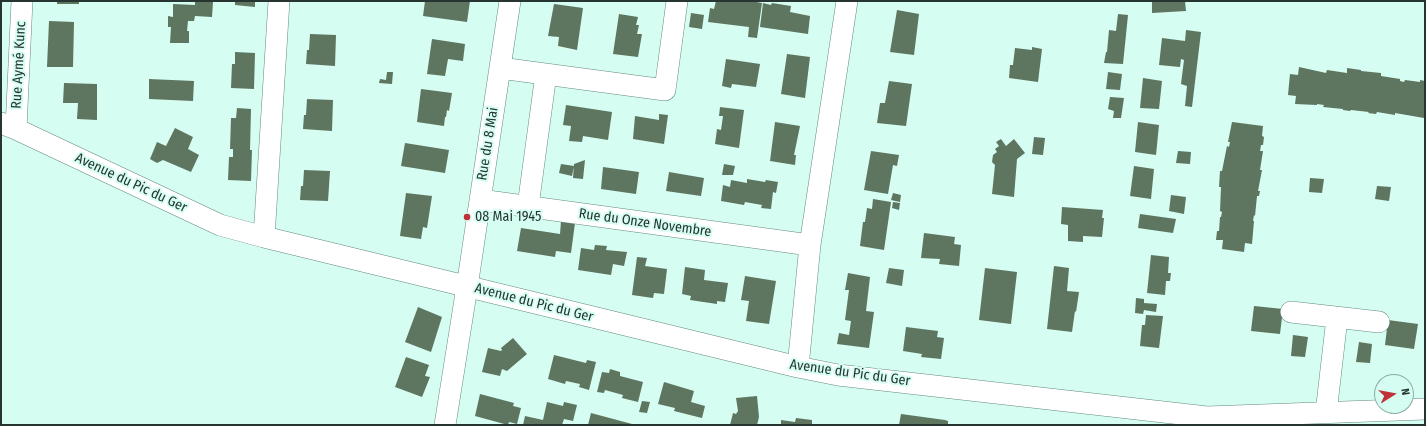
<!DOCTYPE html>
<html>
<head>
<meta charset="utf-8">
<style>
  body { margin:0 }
  #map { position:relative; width:1426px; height:426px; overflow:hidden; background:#d5fdf2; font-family:"Fira Sans Condensed",sans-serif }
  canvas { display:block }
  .frame { position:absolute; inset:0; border:2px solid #263531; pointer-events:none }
  .north { position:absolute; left:1374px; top:374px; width:40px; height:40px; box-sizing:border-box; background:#d5fdf2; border:1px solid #8fada5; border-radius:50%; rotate:79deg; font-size:11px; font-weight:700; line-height:16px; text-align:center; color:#263531 }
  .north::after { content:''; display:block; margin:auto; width:14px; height:18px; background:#c03037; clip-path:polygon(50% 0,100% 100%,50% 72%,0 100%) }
</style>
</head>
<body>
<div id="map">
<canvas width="1426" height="426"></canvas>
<div class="frame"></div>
<div class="north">N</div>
</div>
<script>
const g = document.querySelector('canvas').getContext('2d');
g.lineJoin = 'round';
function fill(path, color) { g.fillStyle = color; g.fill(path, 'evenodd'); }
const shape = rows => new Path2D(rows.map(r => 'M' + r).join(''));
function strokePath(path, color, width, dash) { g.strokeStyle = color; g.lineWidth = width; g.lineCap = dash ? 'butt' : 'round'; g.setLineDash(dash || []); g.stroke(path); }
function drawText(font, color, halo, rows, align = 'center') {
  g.font = font + ' "Fira Sans Condensed",sans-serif'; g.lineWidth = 4; g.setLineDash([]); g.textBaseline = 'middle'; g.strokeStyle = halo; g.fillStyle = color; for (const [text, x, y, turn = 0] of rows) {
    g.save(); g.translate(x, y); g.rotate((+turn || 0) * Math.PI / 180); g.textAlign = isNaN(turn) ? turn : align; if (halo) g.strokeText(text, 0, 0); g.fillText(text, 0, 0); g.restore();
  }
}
fill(shape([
  [57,1,79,1,79,4,57,4],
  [195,1,213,2,212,17,195,16,194,21,188,21,187,31,189,31,189,43,170,43,171,27,168,27,168,16,173,17,173,4,195,5],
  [235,1,255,1,255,7,235,5],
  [425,1,470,1,467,22,423,16],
  [716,1,751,1,762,3,757,38,748,37,749,27,708,22,710,8,714,9],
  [1152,1,1185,1,1186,11,1152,13],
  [763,3,771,5,772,3,791,6,790,12,810,16,808,34,760,27],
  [554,4,583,8,577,50,558,46,559,37,548,36],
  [897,10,919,14,914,55,890,52],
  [691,13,704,15,702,29,689,27],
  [619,14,638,17,636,25,639,25,637,34,642,34,638,57,613,54],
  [1118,14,1128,15,1123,64,1104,63,1106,52,1107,52,1109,30,1116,31],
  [49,21,74,22,73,67,47,67],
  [1186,30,1201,32,1192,107,1185,106,1187,86,1181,84,1184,60,1181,59,1180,67,1159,65,1162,38,1185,41],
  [310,34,336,35,335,66,306,64,307,50,309,50],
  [432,39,465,44,463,61,448,59,445,76,427,74],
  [1032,47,1042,49,1038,82,1009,78,1010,65,1013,65,1015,48,1032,50],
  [235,52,255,53,254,89,231,88,232,64,235,64],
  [787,54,810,57,805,98,781,94],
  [726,59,760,64,756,87,732,84,731,88,722,86],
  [1299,67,1326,73,1327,70,1347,73,1347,68,1361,70,1361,71,1381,73,1381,76,1400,79,1400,81,1404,82,1405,80,1420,82,1420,80,1425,81,1425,111,1424,118,1395,113,1395,115,1377,112,1376,114,1368,113,1369,112,1351,110,1350,111,1343,110,1343,109,1323,107,1324,105,1317,104,1317,105,1295,104,1296,96,1288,95,1290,74,1298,75],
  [387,72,393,72,392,84,379,83,380,79,386,80],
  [1108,72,1122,74,1120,90,1106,89],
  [1143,78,1162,81,1159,109,1140,108],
  [149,79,194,81,193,101,149,99],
  [889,81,912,84,906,126,877,123,880,103,885,103],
  [64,83,97,84,97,120,77,119,78,103,63,103],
  [421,89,452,93,449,111,447,110,446,117,445,117,444,126,417,122],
  [1110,97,1124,98,1121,118,1113,118,1114,111,1108,109],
  [307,99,333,100,332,131,303,129,304,115,306,115],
  [566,105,612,112,608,140,583,136,582,142,569,141,571,126,563,125],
  [720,107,744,110,739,148,715,144,717,129,721,130,723,116,719,116],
  [237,108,251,109,250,150,252,150,251,181,228,180,229,157,233,157,233,149,230,149,231,118,236,118],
  [659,114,668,115,664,144,633,139,635,116,659,120],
  [775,122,800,126,794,155,796,155,795,165,770,161],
  [1138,122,1159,125,1156,155,1135,152],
  [1232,122,1263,126,1262,136,1264,137,1263,145,1261,145,1260,151,1263,151,1260,170,1262,170,1258,191,1260,191,1259,196,1257,196,1255,216,1254,215,1253,221,1254,221,1252,244,1245,243,1244,252,1222,249,1223,240,1216,240,1217,231,1219,231,1220,217,1221,217,1222,212,1220,211,1221,187,1219,187,1220,171,1222,171,1227,146,1229,147,1230,142,1228,142],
  [175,128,193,137,188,149,199,155,191,172,163,160,157,163,150,159,157,142,166,146],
  [1034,137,1045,138,1043,155,1032,154],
  [1001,139,1006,146,1014,139,1025,153,1017,159,1014,197,992,194,995,165,992,162,993,155,997,152,995,149,999,146,996,142],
  [405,143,449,150,445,173,401,166],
  [871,151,899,155,897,166,893,165,888,194,864,190],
  [1178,151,1191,152,1190,164,1176,163],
  [585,160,583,179,573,178,574,164],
  [561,164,574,166,572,176,559,173],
  [724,164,735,166,733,175,722,175],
  [1134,166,1154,169,1151,199,1130,196],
  [603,167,639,172,636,194,601,189],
  [304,170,330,171,328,201,300,200,301,186,303,186],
  [669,172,704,178,701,196,666,191],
  [1310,178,1324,179,1322,193,1309,192],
  [747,179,765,182,766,180,778,182,776,193,773,192,771,209,761,208,762,205,745,202,744,205,721,201,723,185,730,187,731,180,747,183],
  [1377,186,1391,187,1389,201,1375,199],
  [406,193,432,196,427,228,423,227,421,239,400,236],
  [893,193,901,195,900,202,891,200],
  [1171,195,1186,197,1184,214,1169,211],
  [873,199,891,202,884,250,860,246,863,222,865,222,867,208,872,209],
  [893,202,900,203,899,210,892,208],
  [1062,207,1103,210,1102,218,1104,218,1102,237,1083,236,1083,242,1068,241,1068,225,1061,224],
  [1140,214,1176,219,1173,233,1138,228],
  [561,221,575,223,571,253,556,251,555,257,517,251,521,228,560,234],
  [924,233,955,237,954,244,961,245,959,266,939,264,940,259,921,258],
  [595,245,607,246,606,250,627,252,624,266,613,264,611,275,578,270,581,248,594,250],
  [1151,255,1169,257,1168,273,1171,273,1170,281,1166,281,1165,295,1147,293],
  [637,257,647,258,645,266,667,269,664,294,654,293,653,298,632,295],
  [1054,266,1069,268,1067,291,1079,292,1076,312,1075,311,1072,332,1047,329],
  [685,267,705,270,704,280,728,283,725,302,717,301,717,304,690,300,691,296,682,294],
  [889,268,904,270,902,286,886,283],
  [985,268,1017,272,1011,324,979,320],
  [848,273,870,277,866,311,874,312,869,348,837,344,839,333,849,335,851,321,845,320,849,290,845,290],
  [745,276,776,281,769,324,746,321,749,301,741,300],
  [1136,298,1144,299,1144,303,1157,304,1156,312,1144,310,1143,314,1135,313],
  [1254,306,1283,309,1280,334,1251,331],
  [418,307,442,317,431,352,405,342],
  [1146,315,1163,316,1159,348,1140,346,1142,325,1145,325],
  [1388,320,1418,324,1414,349,1385,345],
  [906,327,938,331,937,337,944,338,941,359,921,357,922,354,903,351],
  [1293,335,1308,337,1305,357,1291,356],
  [513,338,527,354,507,371,502,369,500,376,482,372,488,348,501,351,502,350,501,348],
  [1359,342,1372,344,1370,363,1356,362],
  [554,355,586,363,587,360,596,362,589,390,579,387,580,384,566,381,565,384,548,379],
  [406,357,429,365,425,376,430,377,422,397,395,387],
  [610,369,620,372,620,376,643,382,638,402,622,398,623,395,605,390,604,393,597,392,602,372,609,373],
  [664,382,694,391,691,402,705,406,702,418,674,411,675,408,658,404],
  [480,394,514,403,513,406,521,408,517,424,509,422,508,425,475,416],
  [757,396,759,417,757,425,730,425,733,413,736,414,738,411,736,398],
  [642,401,650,402,647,413,639,412],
  [547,402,563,406,564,402,577,405,573,421,564,419,562,425,523,425,525,416,543,420],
  [591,413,632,424,631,425,588,425],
  [901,414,945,420,948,421,948,425,899,425],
  [796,418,812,420,812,425,781,425,781,420,795,422]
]), '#5e7560');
const street = shape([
  [500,68,665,90,677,1],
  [1,123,16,129,220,225,264,237,798,367,838,375,1207,417,1425,409],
  [16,129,22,1],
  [480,200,810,245],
  [528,206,546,74],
  [264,237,279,1],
  [1291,312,1379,322],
  [798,367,810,245,847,1],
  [1326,413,1337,318],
  [445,425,467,287,510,1]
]);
strokePath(street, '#648980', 22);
strokePath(street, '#fff', 21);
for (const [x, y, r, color] of [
  [467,217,4,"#c03037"]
]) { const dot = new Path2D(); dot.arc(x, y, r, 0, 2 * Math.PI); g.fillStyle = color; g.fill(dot); strokePath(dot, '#d5fdf2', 1.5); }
drawText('14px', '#263531', '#d5fdf2', [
  ["Rue Aymé Kunc",19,65,-87],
  ["Rue du 8 Mai",488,144,-81],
  ["Avenue du Pic du Ger",131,183,25],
  ["Rue du Onze Novembre",645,223,8],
  ["Avenue du Pic du Ger",534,303,14],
  ["Avenue du Pic du Ger",850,373,8]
]);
drawText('14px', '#263531', '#d5fdf2', [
  ["08 Mai 1945",475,217]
], 'left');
</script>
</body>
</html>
